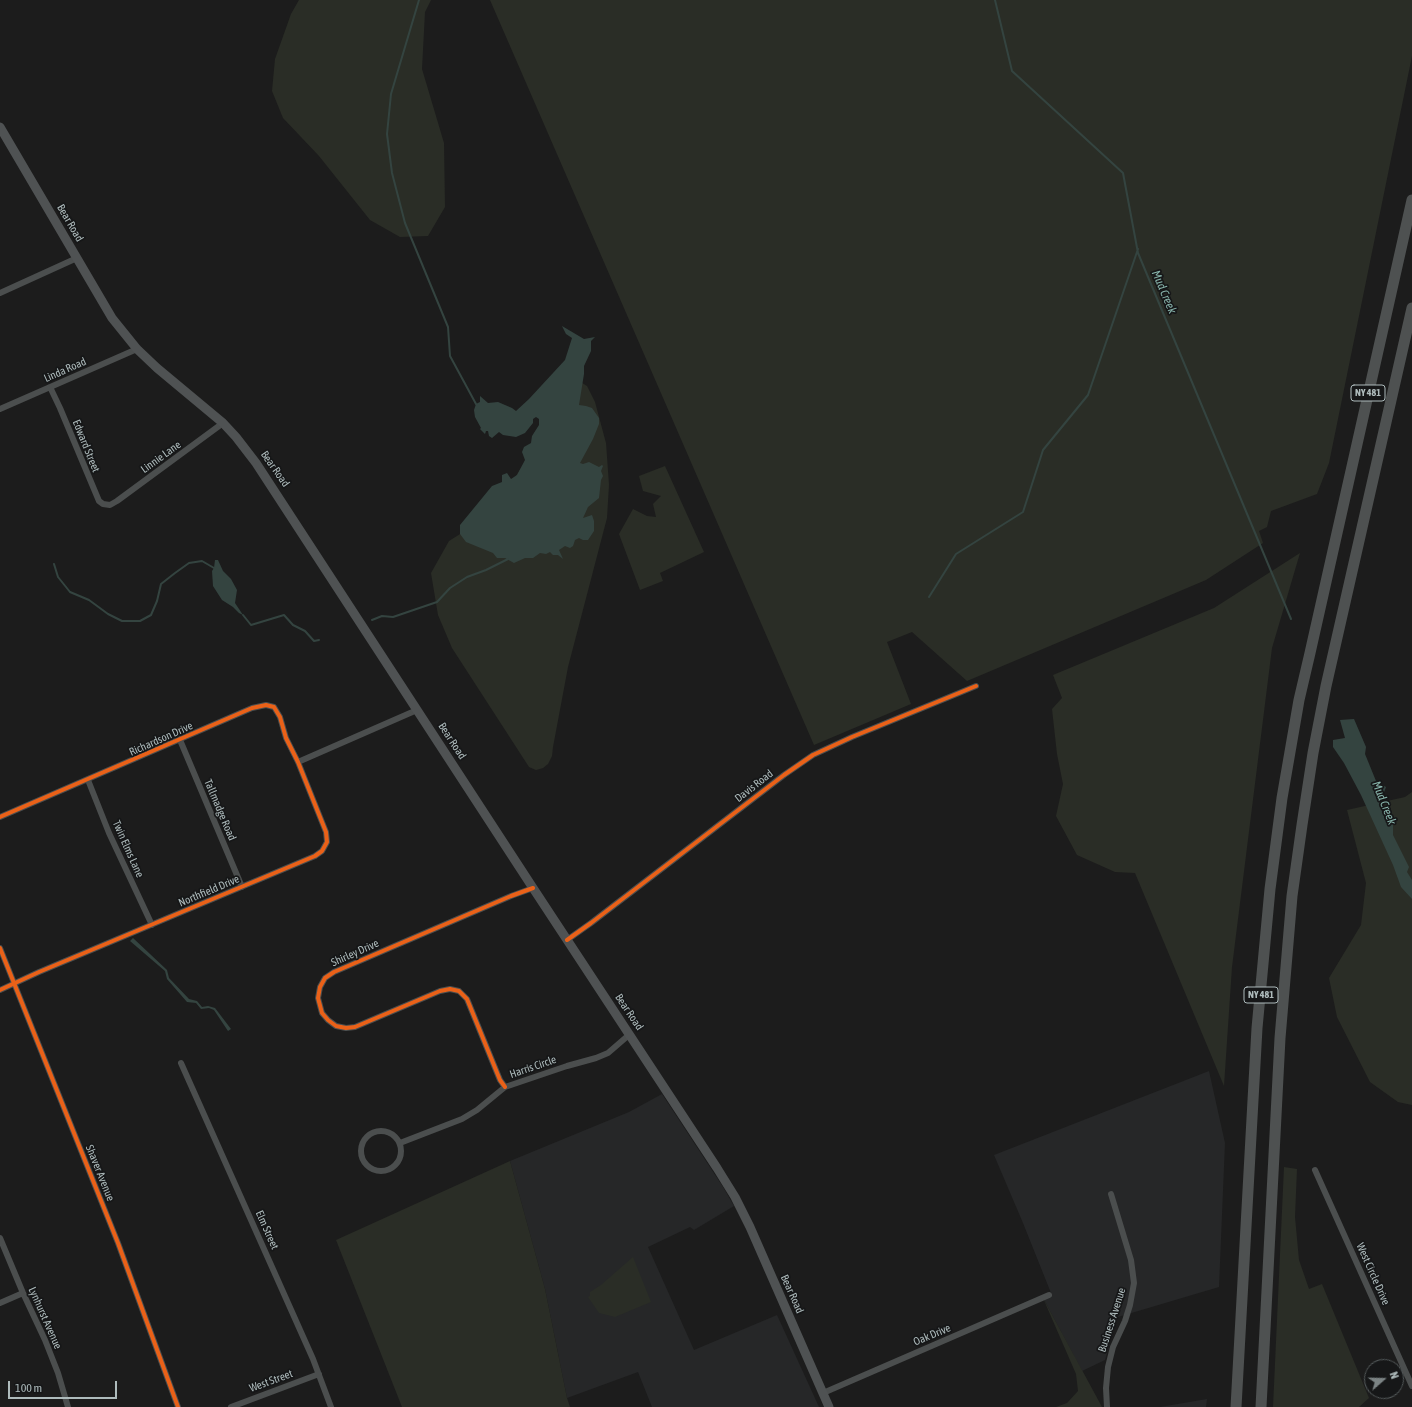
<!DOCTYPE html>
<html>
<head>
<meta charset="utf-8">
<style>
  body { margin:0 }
  #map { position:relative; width:1412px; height:1407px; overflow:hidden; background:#1c1c1c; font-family:"Asap Condensed",sans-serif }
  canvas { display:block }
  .north { position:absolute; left:1364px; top:1359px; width:40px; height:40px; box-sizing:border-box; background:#161718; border:1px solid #53595a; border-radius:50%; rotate:70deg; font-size:11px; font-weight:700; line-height:16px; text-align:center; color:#aebbbc }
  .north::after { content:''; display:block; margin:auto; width:14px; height:18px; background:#7b8384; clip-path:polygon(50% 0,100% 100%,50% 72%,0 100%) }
  .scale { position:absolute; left:8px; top:1381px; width:109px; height:18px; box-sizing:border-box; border:2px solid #aebbbc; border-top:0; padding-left:5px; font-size:12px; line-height:14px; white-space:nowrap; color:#aebbbc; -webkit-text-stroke:3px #161718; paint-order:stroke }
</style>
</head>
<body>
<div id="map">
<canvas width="1412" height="1407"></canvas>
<div class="north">N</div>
<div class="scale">100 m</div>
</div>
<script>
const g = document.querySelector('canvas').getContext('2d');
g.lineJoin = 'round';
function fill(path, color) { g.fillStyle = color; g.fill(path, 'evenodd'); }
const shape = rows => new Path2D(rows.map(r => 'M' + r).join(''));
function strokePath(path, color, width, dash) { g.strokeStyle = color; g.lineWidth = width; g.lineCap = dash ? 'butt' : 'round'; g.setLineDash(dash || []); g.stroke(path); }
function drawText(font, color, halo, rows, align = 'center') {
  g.font = font + ' "Asap Condensed",sans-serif'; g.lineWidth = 3.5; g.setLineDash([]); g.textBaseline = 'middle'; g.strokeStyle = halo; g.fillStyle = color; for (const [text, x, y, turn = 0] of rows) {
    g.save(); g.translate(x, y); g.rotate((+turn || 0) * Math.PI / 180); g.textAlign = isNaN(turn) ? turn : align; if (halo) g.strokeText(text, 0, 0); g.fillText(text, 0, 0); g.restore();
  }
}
fill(shape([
  [1209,1071,1225,1143,1219,1287,1118,1317,1105,1360,1082,1371,1043,1298,1051,1293,1023,1223,994,1155],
  [662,1094,723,1187,734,1206,694,1230,690,1227,648,1247,694,1350,777,1315,819,1407,652,1407,638,1372,567,1398,545,1289,510,1161,629,1112],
  [1207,1399,1206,1407,1160,1407]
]), '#262728');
fill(shape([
  [299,0,431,0,425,12,422,69,444,143,445,207,428,236,400,237,370,220,319,156,283,118,272,91,275,59,291,14],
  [490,0,1412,0,1412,56,1329,463,1317,494,1271,511,1267,527,1259,531,1263,543,1206,580,967,681,912,632,887,642,911,704,814,745],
  [576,379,587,386,595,402,606,443,609,485,607,518,568,667,553,747,552,756,548,764,543,768,536,770,529,767,452,648,438,615,431,573,449,541,484,519,508,489],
  [665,466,704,552,660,573,663,581,640,590,619,534,633,509,647,516,656,517,653,504,661,496,643,491,639,476],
  [1300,553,1272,648,1232,967,1224,1086,1135,873,1115,872,1077,855,1056,816,1063,784,1057,754,1052,709,1062,698,1053,675,1214,608],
  [1412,792,1412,1105,1398,1102,1370,1082,1337,1017,1329,978,1361,925,1366,883,1347,810,1405,797],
  [510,1161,545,1289,567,1398,570,1407,402,1407,336,1240],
  [1284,1167,1297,1169,1295,1217,1299,1260,1309,1289,1322,1284,1369,1398,1359,1407,1273,1407],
  [633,1257,651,1302,615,1317,599,1313,588,1297,590,1296,590,1292,601,1285],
  [1043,1298,1102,1407,1056,1407,1067,1403,1078,1391,1076,1374]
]), '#2a2d26');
fill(shape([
  [562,326,584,339,595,337,591,341,591,351,584,366,584,374,579,405,586,406,592,408,599,418,599,424,593,439,580,463,583,464,589,462,599,467,602,465,603,466,601,471,603,476,601,480,599,498,588,507,583,518,592,515,594,521,594,531,588,540,583,540,579,538,575,540,573,546,570,548,565,546,559,550,563,559,558,555,553,555,550,552,546,554,540,553,533,558,525,558,514,563,505,558,497,558,493,553,466,542,460,534,460,525,492,486,502,482,502,475,507,473,511,479,517,475,525,460,522,452,524,447,531,443,532,436,539,425,539,419,536,417,533,419,533,423,525,433,516,437,503,435,499,432,492,438,489,436,488,431,486,431,485,434,480,429,481,428,475,417,474,410,476,404,480,402,480,396,488,403,498,402,512,408,516,411,529,399,565,360,572,338,566,334],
  [215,560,218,560,223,571,231,579,237,590,235,603,243,615,239,613,233,607,222,600,213,586,212,571,214,568],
  [1354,719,1366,747,1365,754,1376,781,1386,787,1380,803,1387,817,1393,823,1393,835,1409,867,1407,872,1412,880,1412,899,1401,887,1393,865,1361,795,1344,763,1333,747,1333,740,1345,738,1340,720],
  [133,938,167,970,169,978,189,999,197,1001,202,1007,208,1006,215,1008,231,1029,228,1031,214,1010,209,1008,201,1009,196,1003,187,1002,167,979,165,971,130,941]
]), '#344440');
strokePath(shape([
  [419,0,391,94,387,134,392,173,405,223,448,327,450,356,476,404],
  [995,0,1012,71,1123,173,1138,253,1291,619],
  [54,564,58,577,70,592,89,600,108,614,122,621,140,621,151,615,157,601,161,584,175,573,189,563,202,561,214,568],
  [929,597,956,554,1023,512,1043,450,1088,395,1138,249],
  [243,615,251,625,284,615,293,625,305,631,314,641,319,640],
  [372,620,382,616,393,617,437,602,450,588,467,577,486,570,508,559]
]), '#344440', 2);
strokePath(shape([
  [0,293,77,258],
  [50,387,60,408,99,501,103,504,110,505,117,501,223,423],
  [0,409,137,349],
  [180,740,242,887],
  [298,762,417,710],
  [88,780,109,833,152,925],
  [0,817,252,708,266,705,274,707,280,717,286,738,298,762,326,832,327,842,322,851,315,856,39,972,0,990],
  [567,940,591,923,784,775,813,755,852,737,976,686],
  [0,948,118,1243,178,1407],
  [181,1063,313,1359,331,1407],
  [505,1087,500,1080,467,999,459,991,450,989,440,991,355,1027,346,1028,336,1026,328,1020,322,1013,318,998,320,987,325,978,334,972,511,896,533,888],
  '361 1151a20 20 0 1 1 40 0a20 20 0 1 1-40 0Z',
  [400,1143,462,1119,477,1110,505,1087,567,1066,596,1058,608,1053,630,1034],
  [1315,1170,1412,1386],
  [0,1238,23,1293,45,1340,58,1373,68,1407],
  [0,1303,23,1293],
  [823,1393,1049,1295],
  [231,1407,319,1374],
  [1107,1407,1106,1388,1108,1367,1113,1347,1125,1321,1130,1305,1134,1283,1131,1260,1111,1194]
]), '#4b4e4e', 6);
strokePath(shape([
  [0,127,112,318,137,349,157,368,223,423,236,437,256,463,533,888,717,1168,735,1197,750,1227,829,1407]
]), '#4f5253', 9);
strokePath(shape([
  [1236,1407,1257,1028,1270,889,1282,798,1299,700,1310,653,1412,200],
  [1261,1407,1280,1038,1292,896,1302,825,1313,753,1326,686,1412,308]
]), '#4e5151', 11);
strokePath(shape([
  [0,817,252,708,266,705,274,707,280,717,286,738,298,762,326,832,327,842,322,851,315,856,39,972,0,990],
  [567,940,591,923,784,775,813,755,852,737,976,686],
  [0,948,118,1243,178,1407],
  [505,1087,500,1080,467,999,459,991,450,989,440,991,355,1027,346,1028,336,1026,328,1020,322,1013,318,998,320,987,325,978,334,972,511,896,533,888]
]), '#ea6118', 4);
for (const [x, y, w] of [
  [1368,393,34],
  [1261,995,34]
]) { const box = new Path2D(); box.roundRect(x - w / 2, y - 8, w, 16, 3); g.fillStyle = '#161718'; g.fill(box); strokePath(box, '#aebbbc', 1); }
drawText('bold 10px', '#aebbbc', null, [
  ["NY 481",1368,393],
  ["NY 481",1261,995]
]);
drawText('11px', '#aebbbc', '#161718', [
  ["Bear Road",70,223,60],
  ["Linda Road",65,370,-24],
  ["Edward Street",86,446,68],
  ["Linnie Lane",161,457,-36],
  ["Bear Road",275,469,55],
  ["Richardson Drive",161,739,-24],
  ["Bear Road",452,741,57],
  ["Davis Road",754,786,-38],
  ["Tallmadge Road",220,810,67],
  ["Twin Elms Lane",128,849,66],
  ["Northfield Drive",209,891,-23],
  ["Shirley Drive",355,953,-24],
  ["Bear Road",629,1012,56],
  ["Harris Circle",533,1067,-19],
  ["Shaver Avenue",100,1173,68],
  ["Elm Street",267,1230,66],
  ["West Circle Drive",1373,1274,66],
  ["Bear Road",792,1294,66],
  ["Lynhurst Avenue",45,1318,66],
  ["Business Avenue",1112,1320,-72],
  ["Oak Drive",932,1335,-23],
  ["West Street",271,1381,-20]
]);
drawText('italic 12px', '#88b4ab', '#161718', [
  ["Mud Creek",1164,292,67],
  ["Mud Creek",1384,803,68]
]);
</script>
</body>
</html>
